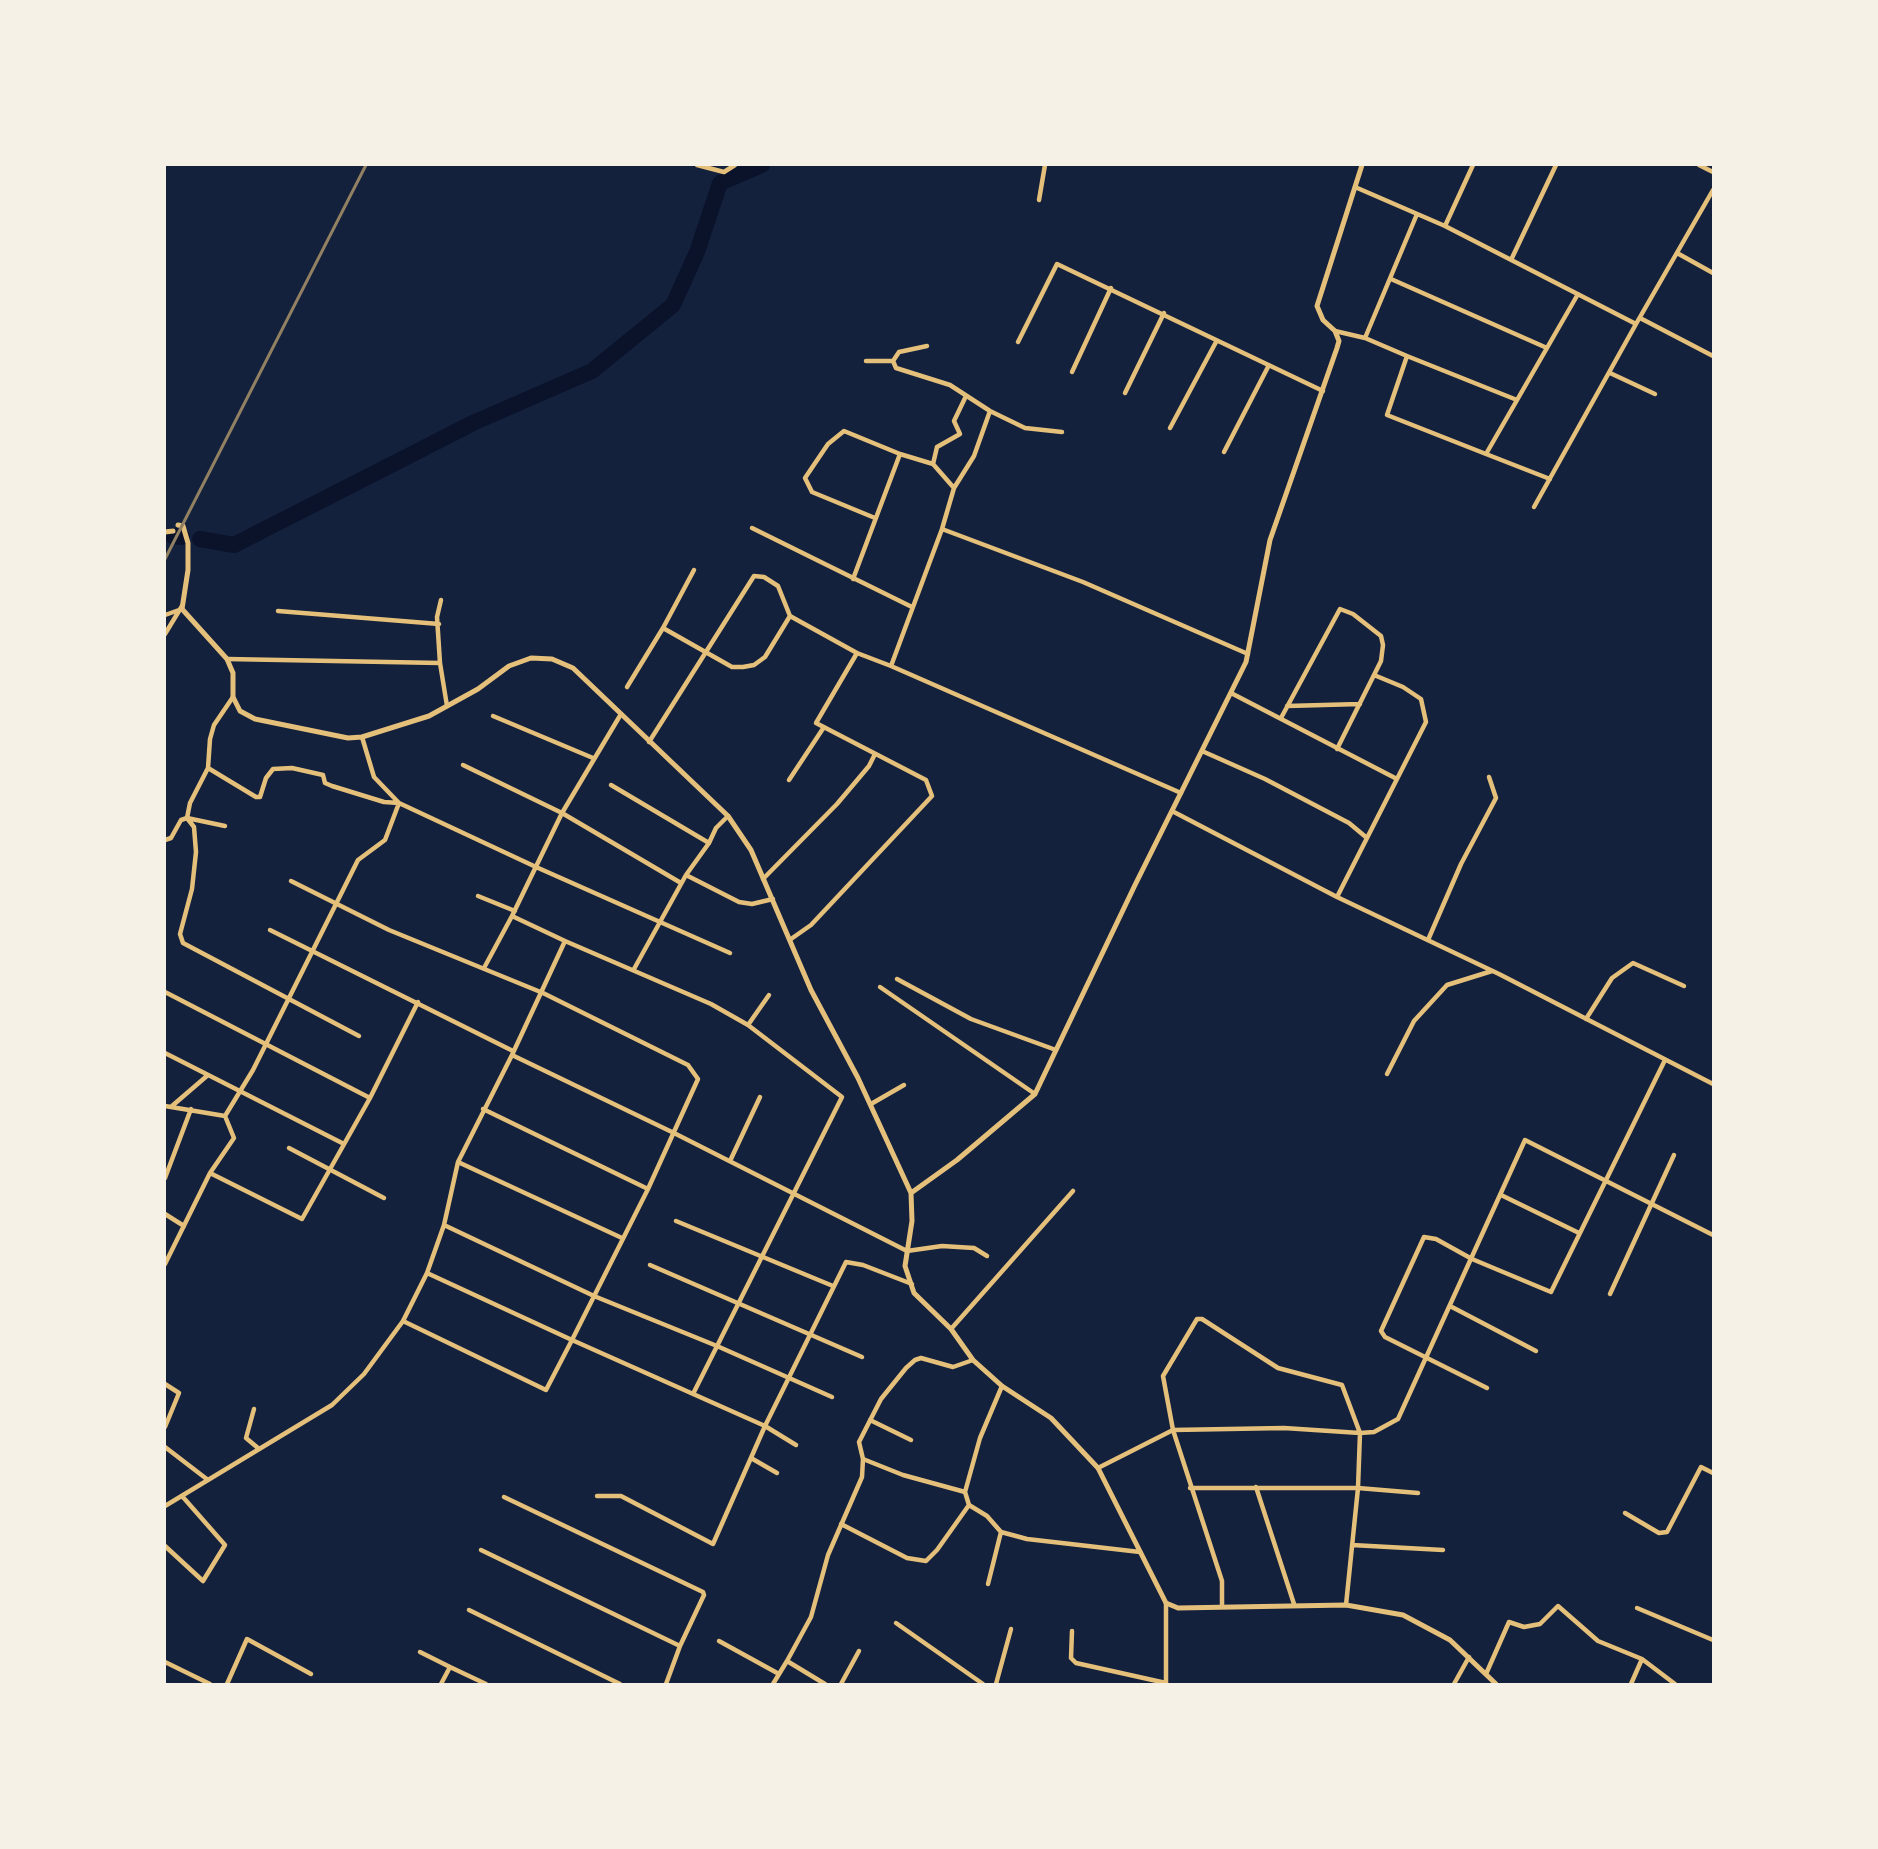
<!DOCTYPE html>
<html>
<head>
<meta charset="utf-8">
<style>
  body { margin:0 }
  #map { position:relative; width:1878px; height:1849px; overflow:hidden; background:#14213d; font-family:Commissioner,sans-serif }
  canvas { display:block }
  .frame { position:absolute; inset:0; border:166px solid #f6f1e7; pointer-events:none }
</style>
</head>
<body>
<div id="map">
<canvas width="1878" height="1849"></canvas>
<div class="frame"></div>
</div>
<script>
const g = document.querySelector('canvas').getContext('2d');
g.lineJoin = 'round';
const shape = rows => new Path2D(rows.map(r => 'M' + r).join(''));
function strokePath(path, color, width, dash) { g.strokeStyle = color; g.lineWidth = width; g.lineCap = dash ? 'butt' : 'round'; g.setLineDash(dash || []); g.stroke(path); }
strokePath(shape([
  [173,536,182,537],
  [200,539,234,545,475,422,592,371,673,305,697,252,720,183,762,165]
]), '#0b132b', 16);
strokePath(shape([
  [697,165,724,172,735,165],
  [1699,165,1713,172],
  [1355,187,1445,226,1636,324,1713,190],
  [1039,200,1045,165],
  [1445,226,1473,165],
  [1677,253,1713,273],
  [1511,260,1556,165],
  [1391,279,1547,348],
  [1640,318,1713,356],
  [1335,331,1365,338,1407,356,1387,415,1486,454,1578,294],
  [1365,338,1417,214],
  [1018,342,1057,264,1323,391],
  [1407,356,1517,400],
  [866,361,893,361,899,352,927,346],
  [893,361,896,368,950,385,990,411,1025,428,1062,432],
  [1072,372,1111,288],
  [1610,373,1655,394],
  [1125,393,1164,313],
  [1170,428,1216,342],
  [1224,452,1269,365],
  [1486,454,1550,479],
  [933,464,937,447,960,434,954,421,966,396],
  [1534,507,1636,324],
  [875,518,812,492,805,478,828,444,844,431,900,454,933,464,954,488],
  [752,528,912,607],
  [942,529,1083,582,1248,654],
  [853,579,900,454],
  [278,611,439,624],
  [165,615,182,609],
  [663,628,732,667,743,667,754,665,765,657,790,616],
  [165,634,182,606],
  [227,659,440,663,447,706],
  [440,663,437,617,441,600],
  [891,666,942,529,954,488,974,456,990,411],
  [1374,675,1403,687,1421,699,1426,722,1397,779],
  [627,687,663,628,694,570],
  [1231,693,1397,779,1337,897],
  [233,697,214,725,210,739,208,768,190,803,187,818,194,827,196,852,192,889,180,934,183,943,359,1036],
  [1287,706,1360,704],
  [493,716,593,758],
  [1281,718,1340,609,1353,614,1381,636,1383,645,1381,661,1337,749],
  [362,737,374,777,399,803,536,867,730,953],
  [649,742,754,576,764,577,778,586,790,616,857,653],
  [1202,751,1265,779,1349,823,1367,838],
  [463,765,562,813,681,883],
  [208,768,256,797,260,797,266,778,273,769,292,768,323,775,325,783,332,786,384,802,399,803],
  [789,780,824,727],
  [611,785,709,843],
  [1172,811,1337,897,1499,974,1713,1084],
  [165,840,171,838,181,820,187,818,225,826],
  [686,875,739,902,752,904,773,899],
  [763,879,837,804,869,766,875,754],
  [291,881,389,930,543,993,688,1065,698,1079,648,1189,572,1340,427,1273],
  [478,896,515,911],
  [270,930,513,1051],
  [791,939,811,925,932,796,926,780,816,723,857,653,891,666,1181,793],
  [1428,940,1461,864,1496,798,1489,777],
  [565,941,512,916,562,813,621,714],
  [484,968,512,916],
  [634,969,686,875,709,843,716,828,728,816],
  [897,979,971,1019,1056,1050],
  [880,987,1035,1094],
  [165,992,370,1098],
  [1586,1019,1612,978,1633,963,1684,986],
  [748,1025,769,995],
  [165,1053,344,1144],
  [512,1055,565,941,711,1004,748,1025,842,1097,693,1394],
  [1387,1074,1414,1021,1447,985,1492,971],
  [871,1104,904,1085],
  [165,1106,225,1116,253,1070,358,860,385,840,399,803],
  [172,1106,208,1075],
  [483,1109,648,1189],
  [289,1148,384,1198],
  [730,1161,760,1097],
  [458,1162,622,1238],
  [210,1173,234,1138,225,1116],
  [165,1178,191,1109],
  [1501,1195,1579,1233],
  [165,1214,184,1226],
  [676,1221,833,1286],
  [444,1225,594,1296,717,1346,832,1397],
  [165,1264,210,1173,302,1219,370,1098,418,1002],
  [650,1265,862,1357],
  [912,1284,863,1265,846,1262,765,1426,572,1340,546,1390,403,1321,427,1273,444,1225,458,1162,512,1055,674,1133,907,1251,942,1246,974,1248,987,1256],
  [1610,1294,1674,1155],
  [1450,1306,1536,1351],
  [951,1329,1073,1191],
  [165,1384,179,1393,165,1427],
  [1002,1386,980,1438,965,1492,969,1505,987,1516,1001,1532,1027,1539,1140,1552],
  [1487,1388,1385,1337,1381,1331,1424,1237,1436,1239,1472,1259,1551,1292,1665,1060],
  [254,1409,246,1438,258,1448],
  [870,1420,911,1440],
  [165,1447,208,1480],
  [751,1458,777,1473],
  [863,1459,903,1475,965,1492],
  [1098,1468,1173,1430,1284,1428,1360,1433,1342,1385,1278,1368,1202,1319,1197,1319,1163,1376,1173,1430,1222,1581,1222,1606],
  [1256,1487,1294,1604],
  [1190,1488,1358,1488,1418,1493],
  [597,1496,621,1496,713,1544,765,1426,796,1445],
  [504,1497,703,1592,704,1595,680,1646,666,1684],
  [165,1506,332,1405,364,1374,403,1321],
  [1625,1513,1659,1533,1667,1532,1701,1467,1713,1473],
  [841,1524,907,1558,926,1561,937,1550,969,1505],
  [1352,1545,1443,1550],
  [165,1546,203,1581,225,1545,182,1496],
  [481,1550,680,1646],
  [988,1584,1001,1532],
  [1166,1603,1166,1684],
  [1346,1605,1358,1488,1360,1433,1374,1432,1398,1419,1525,1140,1713,1235],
  [1637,1608,1713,1640],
  [469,1610,620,1684],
  [896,1623,983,1684],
  [1072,1631,1071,1658,1076,1663,1166,1683],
  [719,1641,779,1674],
  [420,1652,450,1667],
  [165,1662,210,1684],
  [1486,1674,1509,1622,1524,1627,1540,1624,1558,1606,1598,1641,1642,1659,1675,1684],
  [227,1684,247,1639,311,1674],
  [441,1684,450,1667,486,1684],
  [773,1684,787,1661],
  [825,1684,787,1661,811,1617,828,1555,862,1477,863,1459,859,1442,881,1399,906,1368,915,1360,921,1358,953,1367,973,1360],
  [841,1684,859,1651],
  [996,1684,1011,1629],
  [1454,1684,1469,1657],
  [1631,1684,1642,1659]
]), '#e5c07b', 4.5);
strokePath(shape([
  [178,525,183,526,188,543,188,570,182,609,227,659,233,673,233,697,240,711,255,719,348,738,362,737,429,716,478,689,509,666,531,658,552,659,573,668,728,816,751,850,811,990,858,1078,911,1193,912,1221,905,1266,914,1293,951,1329,973,1360,1002,1386,1051,1418,1098,1468,1166,1603,1178,1608,1346,1605,1403,1615,1450,1640,1496,1684],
  [165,532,173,531],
  [911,1193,957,1160,1035,1094,1135,885,1246,662,1270,540,1337,348,1339,341,1335,331,1323,320,1317,306,1362,165]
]), '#e5c07b', 5);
strokePath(shape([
  [165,559,366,165]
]), '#918062', 3);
</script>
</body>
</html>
